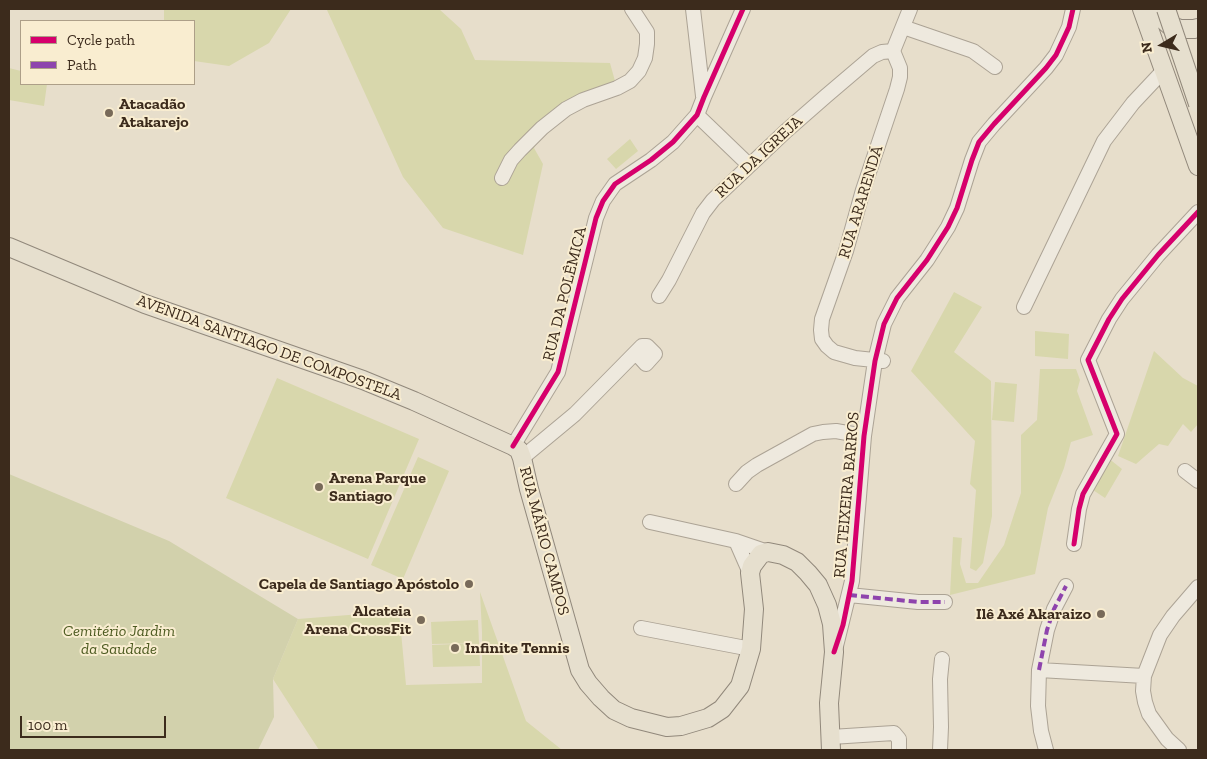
<!DOCTYPE html>
<html>
<head>
<meta charset="utf-8">
<style>
  body { margin:0 }
  #map { position:relative; width:1207px; height:759px; overflow:hidden; background:#e7decb; font-family:"Zilla Slab",serif }
  canvas { display:block }
  .frame { position:absolute; inset:0; border:10px solid #3c2b1c; pointer-events:none }
  .legend { position:absolute; left:20px; top:20px; width:175px; height:65px; box-sizing:border-box; background:#f9edd0; border:1px solid #ad9f88; margin:0; padding:6px 9px; list-style:none; font-size:15px; color:#3c2b1c }
  .legend li { display:flex; align-items:center; gap:10px; height:25px }
  .legend b { width:25px; border:1px solid #ad9f88 }
  .north { position:absolute; left:1137px; top:20px; width:50px; height:50px; -webkit-text-stroke:4px #f9edd0; paint-order:stroke; rotate:261deg; font-size:14px; font-weight:700; line-height:20px; text-align:center; color:#3c2b1c }
  .north::after { content:''; display:block; margin:auto; width:18px; height:22px; background:#3c2b1c; clip-path:polygon(50% 0,100% 100%,50% 72%,0 100%) }
  .scale { position:absolute; left:20px; top:716px; width:146px; height:22px; box-sizing:border-box; border:2px solid #3c2b1c; border-top:0; padding-left:6px; font-size:15px; line-height:18px; white-space:nowrap; color:#3c2b1c; -webkit-text-stroke:4px #f9edd0; paint-order:stroke }
</style>
</head>
<body>
<div id="map">
<canvas width="1207" height="759"></canvas>
<div class="frame"></div>
<ul class="legend">
<li><b style="height:6px;background:#d6006c"></b>Cycle path</li>
<li><b style="height:6px;background:#8e44ad"></b>Path</li>
</ul>
<div class="north">N</div>
<div class="scale">100 m</div>
</div>
<script>
const g = document.querySelector('canvas').getContext('2d');
g.lineJoin = 'round';
function fill(path, color) { g.fillStyle = color; g.fill(path, 'evenodd'); }
const shape = rows => new Path2D(rows.map(r => 'M' + r).join(''));
function strokePath(path, color, width, dash) { g.strokeStyle = color; g.lineWidth = width; g.lineCap = dash ? 'butt' : 'round'; g.setLineDash(dash || []); g.stroke(path); }
function drawText(font, color, halo, rows, align = 'center') {
  g.font = font + ' "Zilla Slab",serif'; g.lineWidth = 4; g.setLineDash([]); g.textBaseline = 'middle'; g.strokeStyle = halo; g.fillStyle = color; for (const [text, x, y, turn = 0] of rows) {
    g.save(); g.translate(x, y); g.rotate((+turn || 0) * Math.PI / 180); g.textAlign = isNaN(turn) ? turn : align; if (halo) g.strokeText(text, 0, 0); g.fillText(text, 0, 0); g.restore();
  }
}
fill(shape([
  [164,9,291,9,269,43,229,66,194,61,194,21,164,21],
  [398,9,439,9,461,29,475,60,610,63,615,81,562,103,534,148,543,164,523,255,443,228,403,177,327,10],
  [9,68,21,71,21,84,47,84,44,106,9,100],
  [630,139,638,151,616,169,607,159],
  [954,292,982,307,954,352,991,381,992,516,983,563,976,571,970,568,976,490,970,484,975,441,911,371],
  [1035,331,1069,334,1068,359,1035,356],
  [1154,351,1183,378,1198,386,1198,424,1191,432,1183,424,1168,446,1159,444,1136,464,1118,456],
  [1040,369,1076,369,1080,380,1077,391,1093,435,1071,442,1064,468,1048,508,1035,574,950,595,953,537,962,538,960,564,966,583,978,583,1004,545,1021,493,1021,435,1037,420],
  [277,378,419,439,368,559,226,498],
  [995,382,1017,384,1014,422,992,420],
  [418,457,449,471,403,579,371,565],
  [1108,458,1122,469,1105,498,1090,488],
  [480,592,526,721,562,750,319,750,273,679,298,619,399,611,406,685,482,683,482,632],
  [478,620,479,643,432,644,431,622],
  [479,643,480,666,433,667,432,645]
]), '#d8d7ac');
fill(shape([
  [9,474,169,541,298,619,273,679,274,717,258,750,9,750]
]), '#d2d1ac');
const minor = shape([
  [693,9,703,96],
  [903,27,973,51,995,67],
  [697,115,749,165],
  [502,178,511,160,520,150,542,128,566,109,583,100,617,88,630,81,639,71,645,58,647,44,647,32,632,9],
  [659,296,669,280,703,213,713,200,786,131,826,96,873,56,882,52,893,51],
  [1024,307,1104,141,1133,103,1164,70],
  [883,361,855,358,834,352,827,346,822,339,821,330,822,319,846,251,863,190,897,89,900,77,900,68,893,51,910,9],
  [513,446,558,372,596,218,603,201,615,184,651,160,673,142,697,115,704,97,743,9],
  [522,458,575,414,642,346,647,346,655,354,646,364,636,353],
  [1185,471,1198,481],
  [736,484,747,472,757,465,813,434,823,432,836,431,864,436],
  [650,522,736,541,768,552],
  [736,541,750,573],
  [1074,544,1079,509,1083,494,1117,434,1088,360,1109,319,1122,299,1158,255,1198,212],
  [849,595,918,602,945,602],
  [641,628,751,649],
  [836,646,852,581,864,436,875,361,884,324,897,298,927,260,948,227,957,208,972,160,979,142,994,124,1046,68,1056,55,1069,27,1073,9],
  [1039,670,1144,676],
  [831,737,894,733,899,739,899,750],
  [940,750,941,727,940,679,942,659],
  [1046,750,1041,731,1038,706,1039,670,1047,630,1054,609,1066,586],
  [1179,750,1167,739,1149,714,1145,702,1143,691,1144,676,1160,635,1173,616,1198,587]
]);
const major = shape([
  [1142,9,1198,166],
  [1156,9,1157,14,1169,25,1180,29,1194,29,1198,28],
  [9,247,145,304,363,380,414,401,513,446,519,450,522,458,529,489,580,670,588,683,601,698,614,710,631,718,667,727,681,726,708,718,722,709,740,686,751,649,754,609,750,573,752,566,761,554,768,552,783,555,797,562,808,573,818,585,827,605,832,624,834,652,829,703,831,750]
]);
strokePath(minor, '#aca395', 16);
strokePath(major, '#91887b', 20);
strokePath(minor, '#eee9de', 14);
strokePath(major, '#e6dfce', 18);
const majorBridge = shape([
  [1166,9,1198,104]
]);
strokePath(majorBridge, '#91887b', 20, []);
strokePath(majorBridge, '#e6dfce', 18);
strokePath(shape([
  [849,595,918,602,945,602],
  [1039,670,1047,630,1054,609,1066,586]
]), '#8e44ad', 4, [8, 4]);
strokePath(shape([
  [513,446,558,372,596,218,603,201,615,184,651,160,673,142,697,115,704,97,743,9],
  [1074,544,1079,509,1083,494,1117,434,1088,360,1109,319,1122,299,1158,255,1198,212],
  [834,652,843,625,852,581,864,436,875,361,884,324,897,298,927,260,948,227,957,208,972,160,979,142,994,124,1046,68,1056,55,1069,27,1073,9]
]), '#d6006c', 5);
for (const [x, y, r, color] of [
  [109,113,5,"#786a59"],
  [319,487,5,"#786a59"],
  [469,584,5,"#786a59"],
  [1101,614,5,"#786a59"],
  [421,620,5,"#786a59"],
  [455,648,5,"#786a59"]
]) { const dot = new Path2D(); dot.arc(x, y, r, 0, 2 * Math.PI); g.fillStyle = color; g.fill(dot); strokePath(dot, '#f9edd0', 2); }
drawText('bold 16px', '#3c2b1c', '#f9edd0', [
  ["Atacadão",119,104],
  ["Atakarejo",119,122],
  ["Arena Parque",329,478],
  ["Santiago",329,496],
  ["Capela de Santiago Apóstolo",459,584,"right"],
  ["Alcateia",411,611,"right"],
  ["Arena CrossFit",411,629,"right"],
  ["Ilê Axé Akaraizo",1091,614,"right"],
  ["Infinite Tennis",465,648]
], 'left');
drawText('16px', '#3c2b1c', '#f9edd0', [
  ["RUA DA IGREJA",759,157,-43],
  ["RUA ARARENDÁ",861,202,-73],
  ["RUA DA POLÊMICA",565,294,-76],
  ["AVENIDA SANTIAGO DE COMPOSTELA",269,348,20],
  ["RUA TEIXEIRA BARROS",847,495,-85],
  ["RUA MÁRIO CAMPOS",544,541,75]
]);
drawText('italic 16px', '#4c5a20', '#f9edd0', [
  ["Cemitério Jardim",119,631],
  ["da Saudade",119,649]
]);
</script>
</body>
</html>
